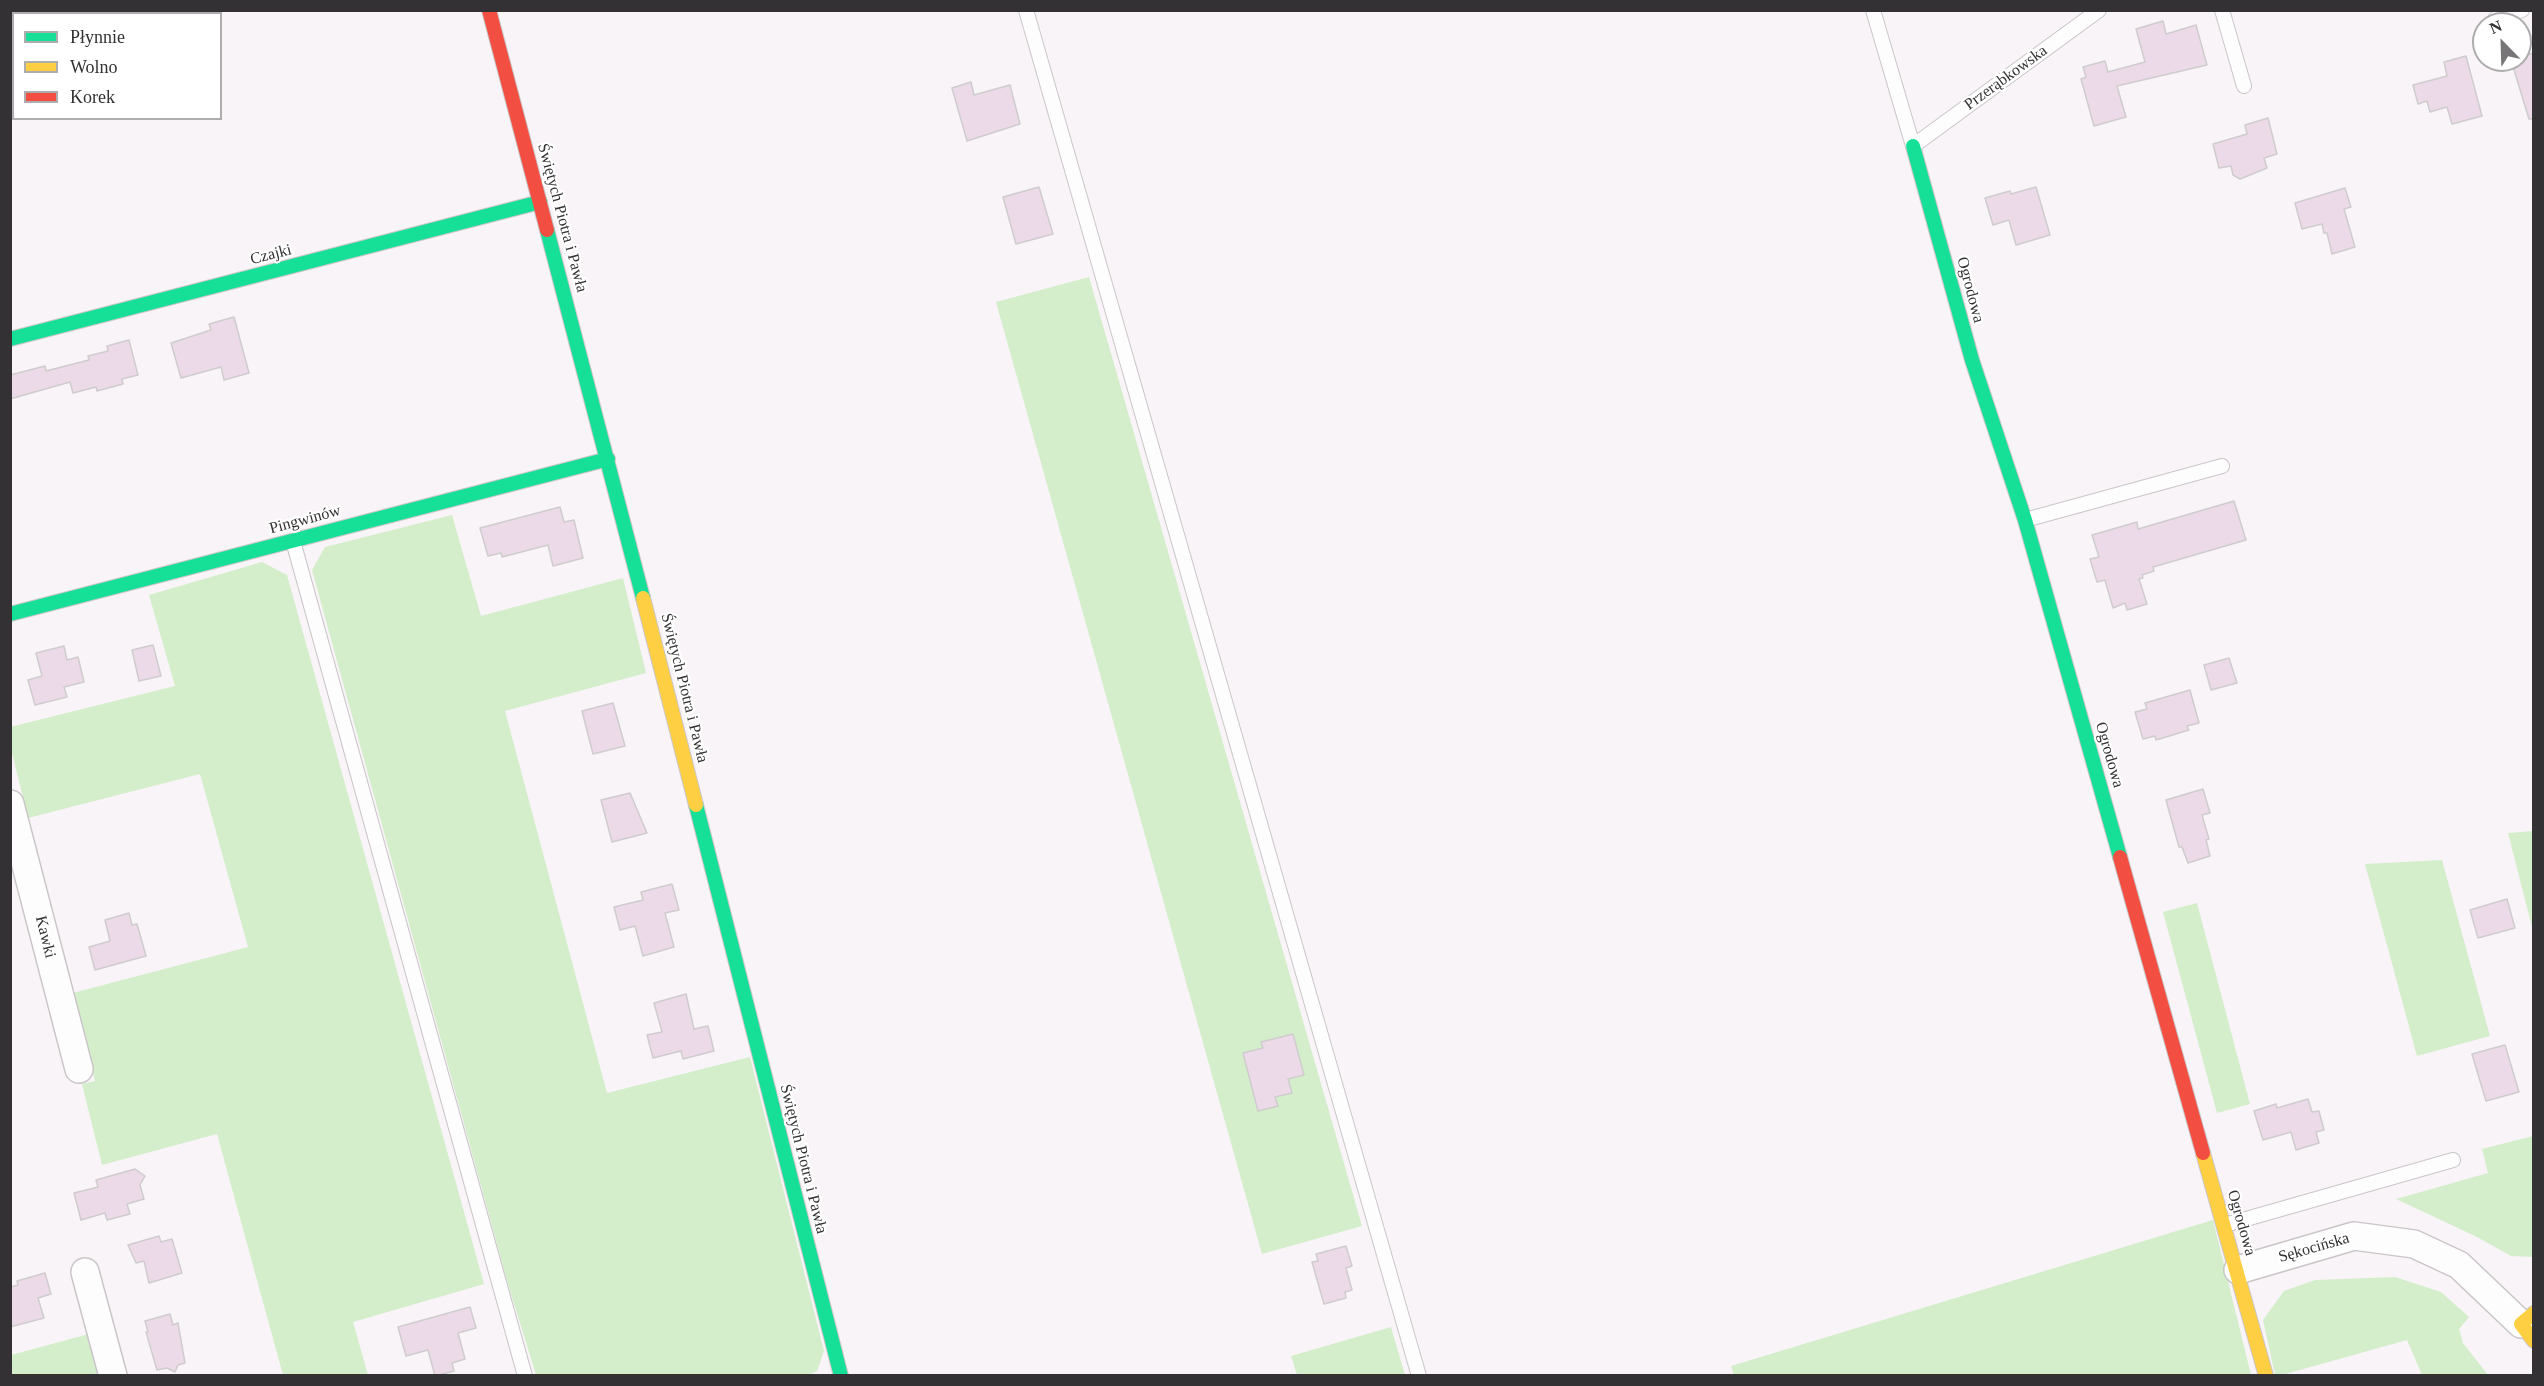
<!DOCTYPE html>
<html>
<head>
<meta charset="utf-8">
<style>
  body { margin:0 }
  #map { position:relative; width:2544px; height:1386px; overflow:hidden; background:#f9f4f7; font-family:Georgia,serif }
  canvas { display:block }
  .frame { position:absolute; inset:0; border:12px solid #333133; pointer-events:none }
  .legend { position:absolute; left:12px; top:12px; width:210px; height:108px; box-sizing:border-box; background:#fff; border:2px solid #adadad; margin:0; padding:8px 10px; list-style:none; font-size:18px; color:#333133 }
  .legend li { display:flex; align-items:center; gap:12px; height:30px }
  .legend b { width:30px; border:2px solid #adadad }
  .north { position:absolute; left:2472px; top:12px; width:60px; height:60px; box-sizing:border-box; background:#fff; border:2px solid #adadad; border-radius:50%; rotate:337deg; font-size:16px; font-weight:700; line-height:24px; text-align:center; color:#333133 }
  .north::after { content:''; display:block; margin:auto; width:21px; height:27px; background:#787578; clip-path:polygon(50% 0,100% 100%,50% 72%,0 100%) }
</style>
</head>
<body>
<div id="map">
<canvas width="2544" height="1386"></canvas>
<div class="frame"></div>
<ul class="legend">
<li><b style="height:8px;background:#16e098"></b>Płynnie</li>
<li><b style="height:8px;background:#ffcf43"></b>Wolno</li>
<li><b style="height:8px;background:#f24e42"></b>Korek</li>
</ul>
<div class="north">N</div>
</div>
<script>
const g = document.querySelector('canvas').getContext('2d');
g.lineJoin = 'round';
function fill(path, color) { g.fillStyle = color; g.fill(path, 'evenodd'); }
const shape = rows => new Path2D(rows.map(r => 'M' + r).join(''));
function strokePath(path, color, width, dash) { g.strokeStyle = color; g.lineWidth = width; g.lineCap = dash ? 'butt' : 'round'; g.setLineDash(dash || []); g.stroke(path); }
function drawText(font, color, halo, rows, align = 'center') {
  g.font = font + ' Georgia,serif'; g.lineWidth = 4.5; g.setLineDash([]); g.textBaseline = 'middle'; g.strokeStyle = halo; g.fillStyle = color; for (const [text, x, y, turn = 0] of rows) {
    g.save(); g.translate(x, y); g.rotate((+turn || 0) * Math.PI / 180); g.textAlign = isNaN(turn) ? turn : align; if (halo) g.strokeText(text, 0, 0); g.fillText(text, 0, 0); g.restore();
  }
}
fill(shape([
  [1089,277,1362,1226,1262,1254,996,302],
  [452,515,481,616,623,578,646,673,505,711,607,1093,750,1057,824,1351,817,1371,806,1376,536,1375,508,1284,312,570,325,547],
  [262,562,287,575,484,1284,353,1322,368,1375,283,1375,217,1134,102,1165,82,1084,95,1081,73,993,248,947,200,774,28,818,11,749,10,727,175,686,149,595],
  [2533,831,2534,831,2533,931,2508,833],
  [2442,860,2490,1036,2417,1056,2365,864],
  [2197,903,2250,1104,2217,1113,2163,912],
  [2533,1136,2533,1257,2511,1256,2477,1237,2396,1199,2488,1173,2482,1149],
  [2213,1220,2251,1375,1734,1376,1731,1366],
  [2395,1277,2441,1292,2469,1317,2459,1329,2463,1343,2488,1375,2422,1375,2407,1340,2282,1375,2275,1375,2263,1320,2284,1291,2315,1280],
  [1391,1327,1405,1375,1297,1375,1291,1356],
  [89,1334,100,1376,11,1376,11,1355]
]), '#d4eecc');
const building = shape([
  [2163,21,2166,34,2196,25,2207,65,2117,86,2126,117,2094,126,2081,79,2086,77,2083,67,2105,61,2108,72,2145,62,2136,29,2163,21],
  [2534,53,2534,119,2529,119,2511,60,2520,60,2520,57,2534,53],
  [2466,56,2482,116,2452,124,2447,107,2430,112,2427,101,2418,104,2413,85,2447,76,2444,62,2466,56],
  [971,82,974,95,1010,85,1020,124,967,141,952,88,971,82],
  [2268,118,2277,154,2264,158,2267,168,2240,179,2233,175,2231,166,2219,168,2213,144,2247,134,2245,125,2268,118],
  [1039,187,1053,234,1016,244,1003,197,1039,187],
  [2036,187,2050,235,2016,245,2009,220,1993,225,1985,198,2010,191,2011,194,2036,187],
  [2345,188,2351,207,2344,209,2355,247,2332,254,2327,233,2324,233,2322,224,2302,229,2295,203,2345,188],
  [234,317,249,373,224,380,221,367,181,378,171,343,211,330,209,324,234,317],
  [129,340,138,375,122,379,123,384,97,391,96,387,73,393,70,382,10,399,10,375,45,366,46,371,89,360,88,356,108,351,107,346,129,340],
  [2234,501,2246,540,2153,567,2154,571,2142,575,2143,578,2139,579,2147,604,2127,610,2125,603,2113,608,2105,580,2097,582,2090,559,2099,557,2092,535,2137,522,2138,529,2234,501],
  [560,507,564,522,574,520,583,558,553,566,548,545,502,557,501,553,488,556,480,528,560,507],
  [153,645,161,676,139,681,132,650,153,645],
  [64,646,67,660,78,657,84,682,64,687,67,697,35,705,28,680,42,676,36,653,64,646],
  [2229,658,2237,683,2211,690,2204,665,2229,658],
  [2190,690,2199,723,2187,726,2189,730,2156,740,2155,736,2143,739,2135,712,2147,709,2145,703,2190,690],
  [613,703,625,746,593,754,582,711,613,703],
  [2203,789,2210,813,2202,815,2209,839,2206,840,2210,856,2188,863,2182,847,2179,847,2166,800,2203,789],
  [630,793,647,833,612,842,601,800,630,793],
  [672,884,679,910,665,913,674,947,643,956,635,926,620,930,614,907,643,900,641,892,672,884],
  [2507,899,2515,928,2478,938,2470,910,2507,899],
  [129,913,132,925,137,924,146,956,95,970,89,947,110,941,105,920,129,913],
  [686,994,694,1029,708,1026,714,1051,683,1059,681,1051,653,1058,647,1035,662,1032,654,1003,686,994],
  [1293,1034,1304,1075,1288,1079,1292,1093,1275,1097,1278,1106,1258,1111,1243,1053,1263,1048,1261,1042,1293,1034],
  [2505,1045,2519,1092,2486,1101,2472,1054,2505,1045],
  [2308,1099,2312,1112,2319,1111,2324,1130,2316,1132,2319,1143,2296,1150,2291,1132,2263,1140,2254,1111,2276,1104,2277,1108,2308,1099],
  [135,1169,145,1176,140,1185,144,1199,127,1204,130,1214,107,1220,105,1213,81,1220,74,1193,98,1187,96,1180,135,1169],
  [159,1236,161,1242,172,1239,182,1273,149,1283,144,1261,136,1263,128,1245,159,1236],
  [1346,1246,1352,1266,1346,1268,1352,1290,1345,1292,1346,1298,1324,1304,1312,1262,1318,1261,1316,1254,1346,1246],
  [45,1273,51,1294,38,1298,44,1318,10,1327,10,1287,18,1285,17,1281,45,1273],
  [470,1307,476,1328,458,1333,465,1359,452,1363,454,1371,435,1376,428,1350,406,1356,398,1327,470,1307],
  [170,1314,173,1325,178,1323,185,1363,178,1365,175,1372,167,1368,157,1370,146,1332,148,1332,145,1321,170,1314]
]);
fill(building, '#ecdae8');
strokePath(building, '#cfccce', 1.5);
const lane = shape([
  [1026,10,1419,1376],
  [1873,10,1913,146,2099,10],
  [2222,10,2244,86],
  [2495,19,2522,10],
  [2025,520,2222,466],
  [293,541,525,1376],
  [2225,1225,2453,1160]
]);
const street = shape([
  [10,804,79,1069],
  [2238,1270,2354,1236,2414,1244,2459,1265,2521,1324],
  [85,1272,113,1376]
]);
const fast = shape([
  [1913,146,1972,360,2025,520,2120,857],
  [547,230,643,598],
  [10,339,540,202],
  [10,614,608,459],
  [696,805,841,1376]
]);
const slow = shape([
  [643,598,696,805],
  [2203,1153,2266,1376],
  [2534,1313,2521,1324,2534,1341]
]);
const jam = shape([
  [489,10,547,230],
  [2120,857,2203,1153]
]);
strokePath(lane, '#cac6c8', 16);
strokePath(street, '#cac6c8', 30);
strokePath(fast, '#cac6c8', 16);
strokePath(slow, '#cac6c8', 16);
strokePath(jam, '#cac6c8', 16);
strokePath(lane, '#fefdfe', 14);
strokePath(street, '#fefdfe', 27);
strokePath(fast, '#16e098', 14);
strokePath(slow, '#ffcf43', 14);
strokePath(jam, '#f24e42', 14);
drawText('16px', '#333133', '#fff', [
  ["Przerąbkowska",2006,78,-36],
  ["Świętych Piotra i Pawła",562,218,75],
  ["Czajki",271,255,-14],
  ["Ogrodowa",1970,290,75],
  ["Pingwinów",305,520,-15],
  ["Świętych Piotra i Pawła",684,688,76],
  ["Ogrodowa",2109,755,74],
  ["Kawki",45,937,76],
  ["Świętych Piotra i Pawła",803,1159,76],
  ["Ogrodowa",2241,1223,74],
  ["Sękocińska",2314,1248,-16]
]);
</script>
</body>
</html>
